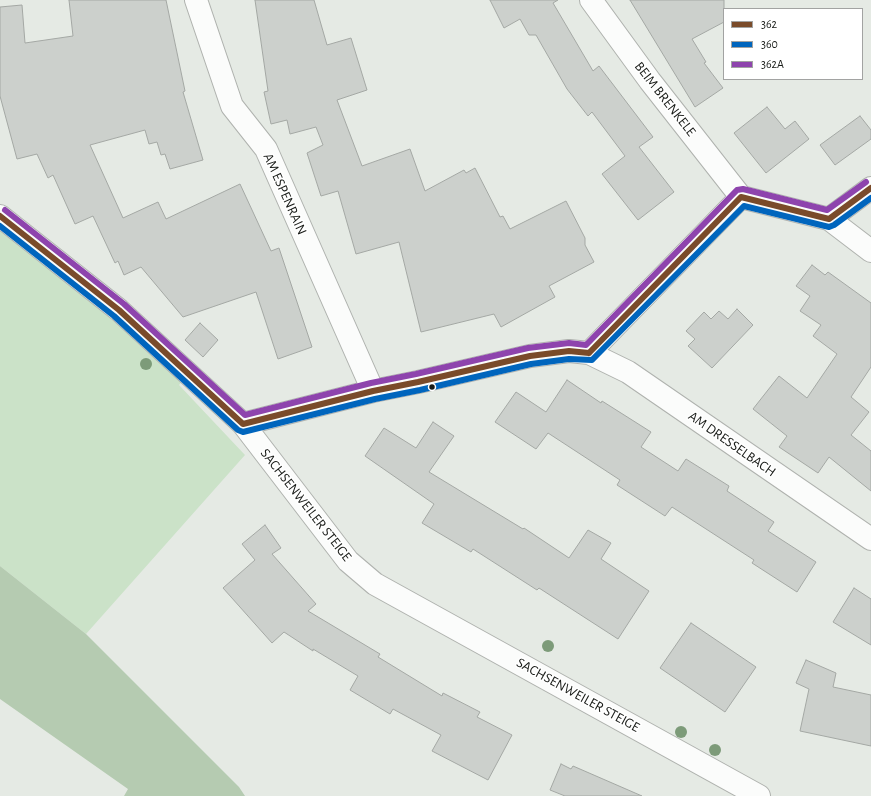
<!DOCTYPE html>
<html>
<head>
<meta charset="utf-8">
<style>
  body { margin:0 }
  #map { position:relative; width:871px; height:796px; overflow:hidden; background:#e5eae4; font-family:"Alegreya Sans",sans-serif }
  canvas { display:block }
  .legend { position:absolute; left:723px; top:8px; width:140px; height:72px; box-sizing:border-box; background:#fff; border:1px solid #a2a3a2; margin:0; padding:5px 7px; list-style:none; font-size:12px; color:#171a16 }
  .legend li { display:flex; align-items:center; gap:8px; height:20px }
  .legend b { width:20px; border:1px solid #a2a3a2 }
</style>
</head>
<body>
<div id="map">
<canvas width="871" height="796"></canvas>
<ul class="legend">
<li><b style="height:5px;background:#7a4b2a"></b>362</li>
<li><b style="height:5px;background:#0065bd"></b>360</li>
<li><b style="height:5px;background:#8e44ad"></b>362A</li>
</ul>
</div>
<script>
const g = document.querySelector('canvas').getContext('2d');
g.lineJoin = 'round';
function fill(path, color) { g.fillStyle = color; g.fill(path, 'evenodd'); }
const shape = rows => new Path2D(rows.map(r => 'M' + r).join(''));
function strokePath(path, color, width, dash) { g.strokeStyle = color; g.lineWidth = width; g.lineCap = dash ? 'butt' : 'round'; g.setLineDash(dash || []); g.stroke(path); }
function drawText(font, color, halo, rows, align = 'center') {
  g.font = font + ' "Alegreya Sans",sans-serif'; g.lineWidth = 3; g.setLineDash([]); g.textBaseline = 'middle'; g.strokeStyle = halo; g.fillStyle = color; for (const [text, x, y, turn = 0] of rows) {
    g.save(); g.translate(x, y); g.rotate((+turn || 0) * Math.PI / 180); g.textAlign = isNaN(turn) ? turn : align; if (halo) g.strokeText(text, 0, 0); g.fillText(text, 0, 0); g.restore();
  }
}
fill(shape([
  [0,230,185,378,179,385,245,455,86,634,0,566]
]), '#cbe2c8');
fill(shape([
  [0,566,86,634,239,787,245,796,124,796,128,789,0,699]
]), '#b5cbb1');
const building = shape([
  [69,0,166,0,185,91,183,92,203,160,170,169,165,154,161,155,157,142,149,144,145,130,90,145,123,218,158,202,166,219,240,184,271,251,279,248,312,347,278,359,256,292,183,317,141,267,124,275,118,261,115,263,93,216,75,224,53,175,48,178,37,154,17,159,0,96,0,7,22,5,25,43,73,36,69,0],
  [255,0,314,0,327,45,351,38,367,90,337,100,362,166,410,149,425,191,464,170,466,173,475,168,500,217,503,216,510,229,566,201,585,238,585,245,594,262,549,286,555,297,501,327,494,314,421,332,399,242,356,254,338,191,321,196,307,153,323,145,316,127,290,134,287,120,271,124,264,92,268,91,255,0],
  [490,0,558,0,553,3,593,71,599,66,653,137,639,147,674,192,638,220,602,174,625,156,592,112,588,116,567,89,536,35,529,35,520,19,504,28,490,0],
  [630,0,724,0,724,22,692,39,706,62,704,63,723,88,695,107,630,0],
  [767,107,785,129,795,121,809,139,766,173,734,133,767,107],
  [860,116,871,130,871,139,835,165,820,145,860,116],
  [812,265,825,275,828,272,871,303,871,367,851,397,869,412,851,435,871,451,871,491,829,457,818,473,779,447,787,436,753,409,779,376,807,398,837,354,813,336,821,325,800,311,810,296,796,286,812,265],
  [737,309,753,325,712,368,688,346,695,339,686,331,704,312,711,319,719,311,728,319,737,309],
  [200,323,218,340,203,357,185,340,200,323],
  [567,380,601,403,602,401,651,432,641,447,678,471,686,459,729,486,727,491,774,522,768,531,816,562,797,592,752,563,754,560,672,507,665,516,617,485,620,480,548,433,536,449,495,422,516,392,546,412,567,380],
  [433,422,454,436,429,472,523,529,524,528,569,558,588,530,611,543,601,559,649,591,618,639,539,588,537,590,473,549,471,552,422,523,434,504,365,456,384,428,416,448,433,422],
  [265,525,281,548,272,554,316,604,308,611,380,654,378,657,442,696,443,693,480,712,477,717,512,735,488,780,432,751,441,735,393,709,390,714,350,690,358,676,313,649,313,651,284,632,272,643,223,588,255,560,242,544,265,525],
  [854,588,871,599,871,645,833,622,854,588],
  [691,623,756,667,725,712,660,668,691,623],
  [806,660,836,673,833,687,871,695,871,746,800,731,809,689,796,683,806,660],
  [561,764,571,769,573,766,642,796,565,796,550,790,561,764]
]);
fill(building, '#ccd0cc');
strokePath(building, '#a4a8a4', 1);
const minor = shape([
  [196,0,232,106,266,149,373,391],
  [591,0,650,81,741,197],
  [0,216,119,310,243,424,348,561,375,584,759,796],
  [829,219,871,251],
  [589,353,741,197,829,219,871,188],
  [243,424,373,391,418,382,530,356,569,351,589,353,628,372,871,539]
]);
strokePath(minor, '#afb2ae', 24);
strokePath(minor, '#fbfcfb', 22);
strokePath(shape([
  [0,216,119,310,243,424,373,391,418,382,530,356,569,351,589,353],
  [589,353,741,197,829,219,871,188]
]), '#7a4b2a', 6);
strokePath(shape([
  [0,226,114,316,238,430,243,432,375,399,420,390,531,364,569,359,592,360,744,206,829,227,834,225,871,198]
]), '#0065bd', 6);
strokePath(shape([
  [5,210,124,304,245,415,371,383,416,374,528,348,569,343,586,345,737,190,743,189,827,210,866,182]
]), '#8e44ad', 6);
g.fillStyle = '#7d9b79';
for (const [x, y] of [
  [146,364],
  [548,646],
  [681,732],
  [715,750]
]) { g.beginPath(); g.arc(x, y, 6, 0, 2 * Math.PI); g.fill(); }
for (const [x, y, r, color] of [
  [432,387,3.5,"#171a16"]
]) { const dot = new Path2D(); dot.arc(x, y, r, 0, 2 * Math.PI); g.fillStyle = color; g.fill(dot); strokePath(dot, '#fff', 1.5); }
drawText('14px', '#171a16', '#fff', [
  ["BEIM BRENKELE",665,99,52],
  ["AM ESPENRAIN",285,194,66],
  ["AM DRESSELBACH",732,444,35],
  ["SACHSENWEILER STEIGE",306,505,52],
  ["SACHSENWEILER STEIGE",578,695,29]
]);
</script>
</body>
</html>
